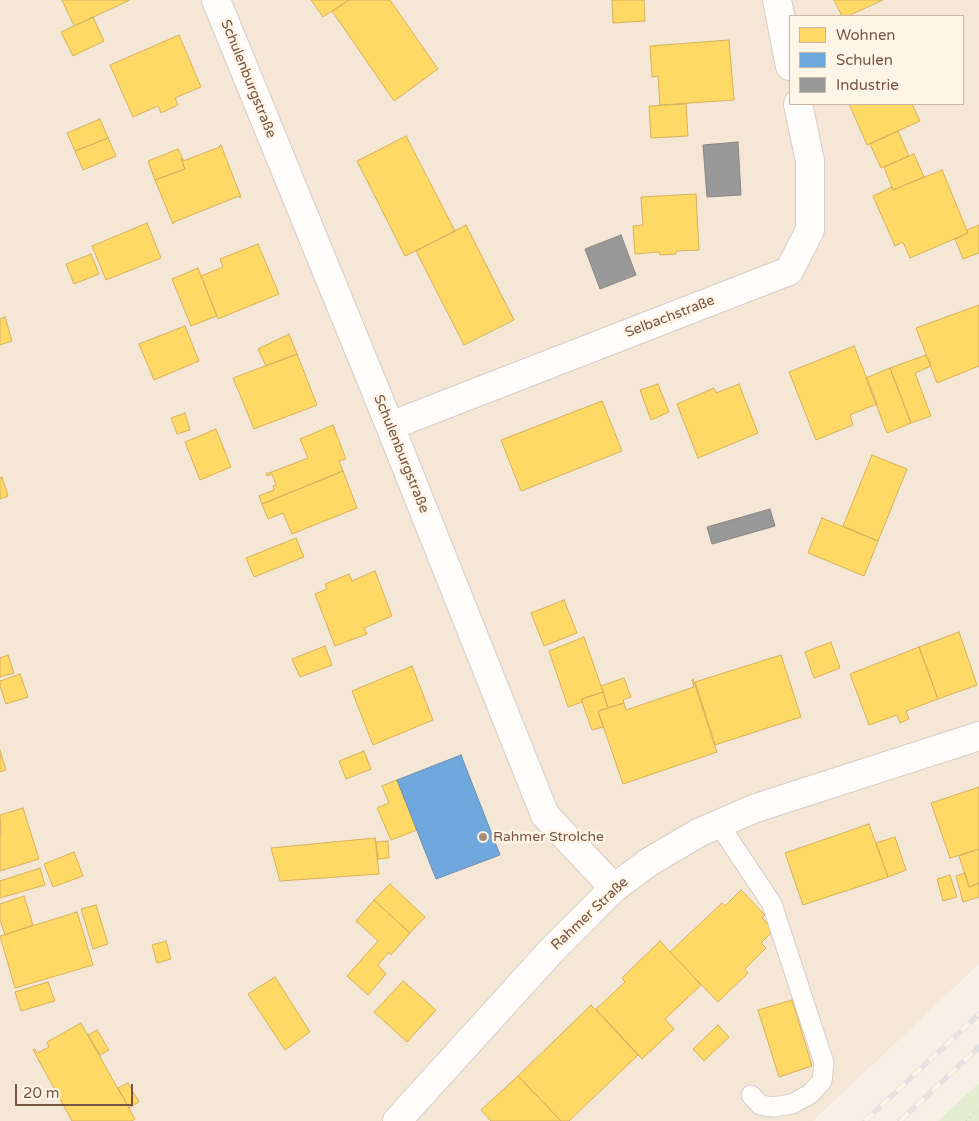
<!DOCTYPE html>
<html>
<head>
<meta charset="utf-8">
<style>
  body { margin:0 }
  #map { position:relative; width:979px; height:1121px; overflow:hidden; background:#f7f0e6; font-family:"Varela Round",sans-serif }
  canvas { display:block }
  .legend { position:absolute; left:789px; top:15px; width:175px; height:90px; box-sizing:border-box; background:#fff5e7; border:1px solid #c9b5a6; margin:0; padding:6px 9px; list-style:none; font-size:15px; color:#754 }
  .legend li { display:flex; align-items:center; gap:10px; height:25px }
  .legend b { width:25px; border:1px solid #c9b5a6 }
  .scale { position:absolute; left:15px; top:1084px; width:118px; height:22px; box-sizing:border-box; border:2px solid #754; border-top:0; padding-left:6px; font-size:15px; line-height:18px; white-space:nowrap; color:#754; -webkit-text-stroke:4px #fff5e7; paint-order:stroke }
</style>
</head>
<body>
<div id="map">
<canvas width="979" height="1121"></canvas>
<ul class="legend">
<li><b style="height:14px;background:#ffd966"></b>Wohnen</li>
<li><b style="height:14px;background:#6fa8dc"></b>Schulen</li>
<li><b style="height:14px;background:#999"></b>Industrie</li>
</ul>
<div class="scale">20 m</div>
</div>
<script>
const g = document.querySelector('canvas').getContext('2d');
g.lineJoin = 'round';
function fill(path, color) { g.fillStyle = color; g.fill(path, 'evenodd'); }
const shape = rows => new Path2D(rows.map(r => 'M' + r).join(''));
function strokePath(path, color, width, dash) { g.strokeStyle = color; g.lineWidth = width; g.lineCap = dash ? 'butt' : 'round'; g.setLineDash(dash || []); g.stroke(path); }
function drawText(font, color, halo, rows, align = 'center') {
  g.font = font + ' "Varela Round",sans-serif'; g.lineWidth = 5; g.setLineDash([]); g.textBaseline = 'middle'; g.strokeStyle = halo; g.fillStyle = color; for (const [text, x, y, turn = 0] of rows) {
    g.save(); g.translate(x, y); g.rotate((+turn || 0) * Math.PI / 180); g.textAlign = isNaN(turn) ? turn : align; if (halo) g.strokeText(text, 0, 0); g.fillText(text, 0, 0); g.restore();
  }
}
fill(shape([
  [0,0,979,0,979,964,813,1121,0,1121],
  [790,16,963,16,963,104,790,104]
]), '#f5e7d6');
fill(shape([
  [979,1083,979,1121,938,1121]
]), '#e2eecf');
const homes = shape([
  [62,0,130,0,74,26,62,0],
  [311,0,349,0,323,17,311,0],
  [349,0,390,0,438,69,394,101,332,11,349,0],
  [612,0,644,0,645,21,613,23,612,0],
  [834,0,883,0,848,16,842,16,834,0],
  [93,17,104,41,73,56,61,32,93,17],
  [179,35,201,87,175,98,178,105,161,113,158,106,133,117,110,65,179,35],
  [729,40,734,100,660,105,658,76,652,77,650,46,729,40],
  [686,104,688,136,651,138,649,106,686,104],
  [849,104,912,104,920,121,867,145,849,104],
  [100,119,108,138,75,151,67,133,100,119],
  [898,131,909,156,881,168,870,144,898,131],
  [406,136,455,231,405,256,357,161,406,136],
  [108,138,116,156,83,170,75,151,108,138],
  [221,145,241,197,240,198,239,196,174,222,174,224,173,224,155,180,185,169,181,159,183,159,183,161,220,147,219,146,221,145],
  [178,149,183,159,181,159,185,169,155,180,148,161,178,149],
  [914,154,924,177,893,190,884,167,914,154],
  [942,170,968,233,910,258,903,242,895,246,873,196,892,187,893,190,942,170],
  [696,194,699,250,676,251,676,254,660,255,659,252,635,254,633,226,643,225,641,197,696,194],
  [147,223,161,258,106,280,92,246,147,223],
  [466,225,514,320,464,345,416,251,466,225],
  [979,225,979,253,963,259,955,239,968,233,967,230,979,225],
  [258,244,279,294,218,319,201,276,223,267,220,259,258,244],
  [91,254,99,274,74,284,66,264,91,254],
  [198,268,217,316,191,326,172,279,198,268],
  [979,305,979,366,937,383,916,328,979,305],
  [5,317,12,341,0,345,0,319,5,317],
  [185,326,199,361,154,380,139,344,185,326],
  [289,334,297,354,266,366,258,349,289,334],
  [854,346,877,404,850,415,853,425,816,440,789,372,854,346],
  [297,354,317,405,254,429,233,378,297,354],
  [926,355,931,366,915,373,931,416,911,423,890,368,926,355],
  [890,368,911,423,887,433,866,378,890,368],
  [658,384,669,412,651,420,640,390,658,384],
  [739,384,758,433,698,458,677,404,714,388,716,393,739,384],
  [602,401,622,451,521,491,501,440,602,401],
  [185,413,190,430,177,434,171,418,185,413],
  [333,425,346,459,339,461,343,471,262,504,259,496,274,490,273,486,276,485,272,474,267,476,266,473,269,473,308,458,300,439,333,425],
  [216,429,231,467,200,480,185,442,216,429],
  [872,455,907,469,878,541,843,526,872,455],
  [343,471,357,508,292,534,283,513,268,519,262,504,343,471],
  [2,477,8,496,0,499,0,478,2,477],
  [822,518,878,541,864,576,808,553,822,518],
  [296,538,304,557,254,577,246,558,296,538],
  [375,571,392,616,364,628,367,634,335,646,315,594,327,589,325,584,349,574,352,581,375,571],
  [564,600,577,633,544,646,531,613,564,600],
  [959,632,977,685,938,699,919,647,959,632],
  [584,637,603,692,582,699,582,702,568,707,549,651,584,637],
  [831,642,840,668,814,678,805,652,831,642],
  [325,646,332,665,300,677,292,659,325,646],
  [919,647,938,699,906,711,909,719,900,723,897,715,869,725,850,674,919,647],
  [8,655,14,673,0,677,0,658,8,655],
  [781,655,801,717,715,745,695,682,781,655],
  [412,666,433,720,373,745,352,691,412,666],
  [20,674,28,697,6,704,0,686,0,681,20,674],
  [624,678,631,697,623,700,624,703,608,708,601,686,624,678],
  [693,679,717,752,623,784,598,711,624,703,626,710,694,687,692,680,693,679],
  [603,692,608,708,598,711,603,727,592,730,582,702,582,699,603,692],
  [0,750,6,770,0,772,0,750],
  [364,751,371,769,346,779,339,761,364,751],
  [397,780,417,830,391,840,377,808,389,803,382,786,397,780],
  [979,787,979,849,950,858,931,803,979,787],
  [23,808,39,859,0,871,0,835,1,835,0,815,23,808],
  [869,824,888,877,803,905,785,853,869,824],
  [895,837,906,870,888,877,876,843,895,837],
  [375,838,379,874,280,881,271,848,375,838],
  [388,841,389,858,378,859,376,842,388,841],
  [979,849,979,883,969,887,959,856,979,849],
  [74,852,83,876,53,887,44,864,74,852],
  [40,868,45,885,0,898,0,881,40,868],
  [965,873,969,887,979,883,979,897,963,902,956,876,965,873],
  [950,875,957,897,943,901,937,879,950,875],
  [390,884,425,917,410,933,374,900,390,884],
  [741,890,765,915,762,918,774,930,761,943,766,948,745,969,748,973,718,1002,670,952,722,903,725,906,741,890],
  [24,896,33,925,5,935,0,920,0,904,24,896],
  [374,900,410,933,391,955,389,952,378,965,386,974,368,995,347,976,378,941,356,921,374,900],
  [96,905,108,944,93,949,81,909,96,905],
  [77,912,93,965,15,988,0,936,77,912],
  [166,941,171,959,157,963,152,945,166,941],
  [660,941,701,985,665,1019,674,1029,642,1059,596,1009,625,982,622,978,660,941],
  [275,977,310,1032,285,1050,248,994,275,977],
  [403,981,436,1010,407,1042,374,1012,403,981],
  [48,982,55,1001,21,1011,15,992,48,982],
  [792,1000,812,1066,779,1077,758,1010,792,1000],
  [591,1005,638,1055,569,1121,561,1121,518,1076,591,1005],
  [81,1023,135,1119,132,1121,72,1121,33,1050,35,1049,37,1053,49,1047,47,1042,81,1023],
  [718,1025,729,1037,704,1061,693,1049,718,1025],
  [97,1030,109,1050,100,1055,88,1035,97,1030],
  [518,1076,561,1121,491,1121,481,1110,518,1076],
  [128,1083,139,1102,129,1108,118,1088,128,1083]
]);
fill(homes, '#ffd966');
strokePath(homes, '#d6b15c', 1);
const schools = shape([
  [461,755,500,855,436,879,397,780,461,755]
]);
fill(schools, '#6fa8dc');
strokePath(schools, '#718fae', 1);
const industry = shape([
  [738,142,741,195,707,197,703,145,738,142],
  [621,235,636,275,600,289,585,249,621,235],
  [770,509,775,526,712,544,707,527,770,509]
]);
fill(industry, '#999');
strokePath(industry, '#8f8580', 1);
const lane = shape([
  [718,823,772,904,824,1063,822,1081,810,1094,792,1104,773,1107,760,1105,751,1095]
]);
const street = shape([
  [216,0,390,426,545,815,614,888],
  [777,0,790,66],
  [390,426,789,271,810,230,810,161,798,104]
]);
const secondary = shape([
  [397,1121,552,950,614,888,649,862,700,832,756,808,979,736]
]);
strokePath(lane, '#d8cdc4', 21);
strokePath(street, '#d8cdc4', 30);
strokePath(secondary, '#d8ccc2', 30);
strokePath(shape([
  [966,1121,979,1108]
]), '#dad0ca', 3, [1, 4]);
strokePath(lane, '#fefdfb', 19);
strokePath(street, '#fefdfb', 28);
strokePath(secondary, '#fefdfb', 28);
const rail = shape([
  [865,1121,979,1014],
  [900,1121,979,1047]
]);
strokePath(rail, '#e4e1e3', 5.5);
strokePath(rail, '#fff5e7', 4, [11]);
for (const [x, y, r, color] of [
  [483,837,5,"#a48b7d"]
]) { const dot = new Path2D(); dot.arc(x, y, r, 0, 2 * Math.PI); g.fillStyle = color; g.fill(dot); strokePath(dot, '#fff5e7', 2); }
drawText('14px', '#754', '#fff5e7', [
  ["Schulenburgstraße",248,79,68],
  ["Selbachstraße",670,317,-21],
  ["Schulenburgstraße",401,454,68],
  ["Rahmer Straße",590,914,-43]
]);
drawText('14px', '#754', '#fff5e7', [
  ["Rahmer Strolche",493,837]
], 'left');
</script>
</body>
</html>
